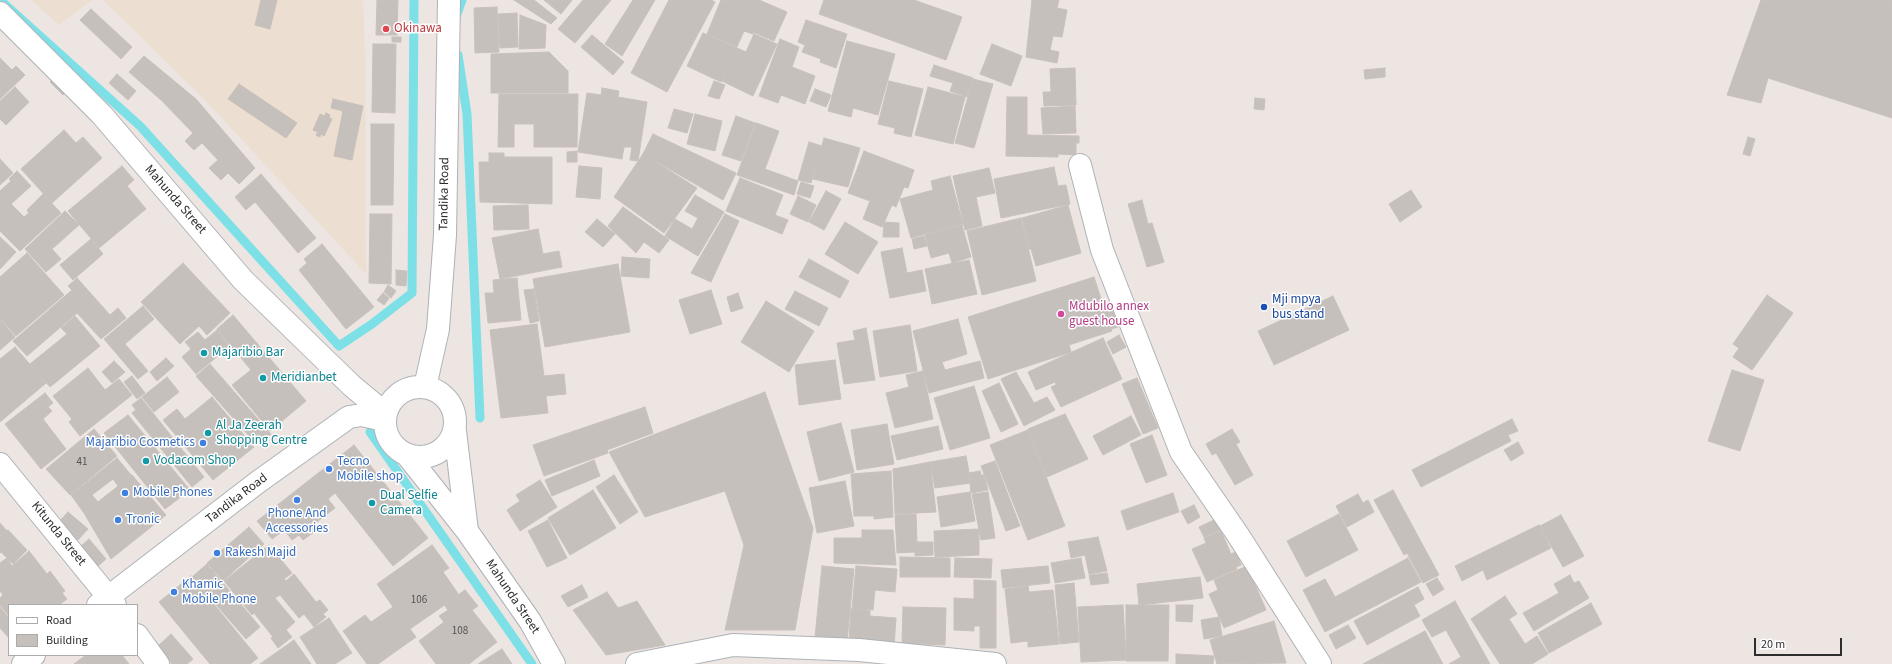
<!DOCTYPE html>
<html>
<head>
<meta charset="utf-8">
<style>
  body { margin:0 }
  #map { position:relative; width:1892px; height:664px; overflow:hidden; background:#ede5e1; font-family:"Source Sans 3",sans-serif }
  canvas { display:block }
  .legend { position:absolute; left:8px; top:604px; width:130px; height:52px; box-sizing:border-box; background:#fff; border:1px solid #ababab; margin:0; padding:5px 7px; list-style:none; font-size:12px; color:#2d2d2d }
  .legend li { display:flex; align-items:center; gap:8px; height:20px }
  .legend b { width:20px; border:1px solid #ababab }
  .scale { position:absolute; left:1754px; top:638px; width:88px; height:18px; box-sizing:border-box; border:2px solid #2d2d2d; border-top:0; padding-left:5px; font-size:12px; line-height:14px; white-space:nowrap; color:#2d2d2d; -webkit-text-stroke:3px #fff; paint-order:stroke }
</style>
</head>
<body>
<div id="map">
<canvas width="1892" height="664"></canvas>
<ul class="legend">
<li><b style="height:5px;background:#fff"></b>Road</li>
<li><b style="height:11px;background:#c6c0bc"></b>Building</li>
</ul>
<div class="scale">20 m</div>
</div>
<script>
const g = document.querySelector('canvas').getContext('2d');
g.lineJoin = 'round';
function fill(path, color) { g.fillStyle = color; g.fill(path, 'evenodd'); }
const shape = rows => new Path2D(rows.map(r => 'M' + r).join(''));
function strokePath(path, color, width, dash) { g.strokeStyle = color; g.lineWidth = width; g.lineCap = dash ? 'butt' : 'round'; g.setLineDash(dash || []); g.stroke(path); }
function drawText(font, color, halo, rows, align = 'center') {
  g.font = font + ' "Source Sans 3",sans-serif'; g.lineWidth = 3; g.setLineDash([]); g.textBaseline = 'middle'; g.strokeStyle = halo; g.fillStyle = color; for (const [text, x, y, turn = 0] of rows) {
    g.save(); g.translate(x, y); g.rotate((+turn || 0) * Math.PI / 180); g.textAlign = isNaN(turn) ? turn : align; if (halo) g.strokeText(text, 0, 0); g.fillText(text, 0, 0); g.restore();
  }
}
fill(shape([
  [31,0,92,0,59,25],
  [103,0,363,0,365,55,366,274,205,100]
]), '#edded2');
strokePath(shape([
  [0,0,140,126,339,346,372,324,412,293,414,0],
  [456,17,462,0],
  [458,55,467,114,480,418],
  [370,432,532,664]
]), '#7de0e6', 9);
const building = shape([
  [261,0,277,0,270,29,255,25,261,0],
  [377,0,398,0,397,35,376,35,377,0],
  [514,0,534,0,557,18,551,24,514,0],
  [544,0,572,0,561,14,544,0],
  [583,0,611,0,575,43,558,29,583,0],
  [633,0,655,0,622,56,605,44,633,0],
  [669,0,711,0,715,2,667,92,631,73,669,0],
  [721,0,759,0,787,12,774,41,753,32,753,34,744,31,737,47,707,34,721,0],
  [824,0,914,0,962,17,946,60,819,14,824,0],
  [1032,0,1059,0,1057,8,1067,10,1062,37,1053,36,1050,50,1059,52,1057,63,1026,57,1032,0],
  [1761,0,1892,0,1892,118,1768,78,1761,103,1727,95,1761,0],
  [497,7,499,52,475,53,474,8,497,7],
  [91,9,132,47,121,59,80,20,91,9],
  [517,13,518,47,500,48,498,14,517,13],
  [520,15,546,25,545,48,519,49,520,15],
  [806,20,847,34,836,68,820,62,821,59,802,52,805,45,798,42,806,20],
  [703,33,737,48,721,82,687,66,703,33],
  [754,34,777,44,753,96,722,81,737,48,746,52,754,34],
  [592,35,624,62,613,75,581,47,592,35],
  [392,37,401,37,401,42,392,42,392,37],
  [780,39,799,47,792,67,815,76,805,104,781,95,778,103,759,96,780,39],
  [847,41,895,54,878,115,853,108,851,117,828,111,847,41],
  [373,44,396,44,395,113,372,112,373,44],
  [992,44,1022,56,1011,86,980,74,992,44],
  [549,52,568,71,568,93,491,93,491,54,549,52],
  [144,56,196,99,255,168,239,184,228,173,221,180,209,168,218,160,202,143,194,150,185,141,193,133,161,100,129,72,144,56],
  [0,58,12,70,16,66,25,75,0,99,0,58],
  [934,65,973,78,967,97,950,91,953,83,930,76,934,65],
  [1075,68,1076,105,1044,106,1043,92,1051,92,1050,69,1075,68],
  [1385,68,1385,77,1365,79,1364,70,1385,68],
  [58,74,71,87,63,95,50,82,58,74],
  [117,74,136,91,128,100,109,83,117,74],
  [973,79,993,84,974,148,955,143,973,79],
  [714,81,725,85,719,99,708,96,714,81],
  [889,81,923,89,911,137,894,133,895,128,878,124,889,81],
  [239,84,297,123,286,138,228,99,239,84],
  [15,87,29,102,6,125,0,119,0,101,15,87],
  [928,87,965,97,953,144,915,135,928,87],
  [602,88,619,91,618,97,647,102,638,161,630,160,632,147,624,147,622,159,578,152,587,93,601,95,602,88],
  [815,89,831,95,826,107,810,101,815,89],
  [499,94,578,94,577,147,534,147,534,124,514,124,514,147,498,147,499,94],
  [1007,97,1027,97,1027,135,1079,136,1079,143,1076,143,1076,155,1058,154,1058,157,1006,156,1007,97],
  [1255,98,1265,99,1264,110,1254,109,1255,98],
  [333,99,363,106,352,160,334,156,343,111,331,108,333,99],
  [1075,106,1076,133,1043,134,1041,108,1075,106],
  [674,109,693,114,687,133,668,128,674,109],
  [326,113,330,115,329,118,332,119,324,136,321,134,320,137,316,135,318,132,313,130,320,114,325,116,326,113],
  [695,114,722,121,715,151,687,144,695,114],
  [736,116,755,123,741,161,722,155,736,116],
  [756,123,779,131,765,169,798,181,794,195,737,175,756,123],
  [371,124,394,124,393,205,371,205,371,124],
  [64,130,76,143,83,137,102,158,52,203,21,169,64,130],
  [653,134,736,173,723,200,643,154,653,134],
  [1748,137,1755,139,1750,156,1743,154,1748,137],
  [824,138,860,148,848,187,813,179,824,138],
  [809,142,822,146,811,183,798,180,809,142],
  [577,151,577,162,567,162,567,152,577,151],
  [864,151,914,170,908,188,904,187,896,207,892,205,882,227,863,219,870,201,848,193,864,151],
  [489,153,504,153,504,157,552,157,552,204,480,202,479,162,489,162,489,153],
  [643,154,697,188,664,233,614,197,643,154],
  [0,159,13,173,0,185,0,159],
  [122,166,134,180,127,186,146,209,99,248,68,211,122,166],
  [579,166,602,168,600,199,576,197,579,166],
  [1054,167,1058,186,1066,185,1070,204,1001,218,994,179,1054,167],
  [989,168,995,193,976,197,982,226,965,230,953,176,989,168],
  [17,171,31,186,11,204,24,217,29,213,27,210,43,194,61,213,20,251,0,231,0,191,11,181,9,179,17,171],
  [261,174,316,238,298,253,255,202,246,210,235,197,261,174],
  [950,176,963,224,911,238,900,199,933,190,931,181,950,176],
  [740,178,783,195,775,215,788,220,782,234,726,211,740,178],
  [801,182,814,186,810,198,797,194,801,182],
  [1411,190,1422,207,1400,222,1389,204,1411,190],
  [826,191,841,199,824,230,809,222,826,191],
  [695,195,724,212,698,256,665,236,675,219,692,229,698,218,685,211,695,195],
  [798,196,816,205,808,222,790,214,798,196],
  [1142,200,1148,224,1152,223,1164,262,1147,267,1128,204,1142,200],
  [528,205,529,229,494,230,493,206,528,205],
  [1068,205,1081,253,1036,266,1031,249,1029,249,1022,218,1068,205],
  [623,207,669,240,659,253,644,242,636,253,608,226,623,207],
  [65,211,79,225,52,249,61,259,46,272,25,249,65,211],
  [370,214,392,214,391,284,369,283,370,214],
  [725,214,739,221,711,282,691,273,725,214],
  [1021,218,1036,281,982,295,967,231,1021,218],
  [597,219,615,234,603,247,585,232,597,219],
  [845,222,878,242,858,274,825,254,845,222],
  [884,222,899,223,899,237,883,237,884,222],
  [962,225,971,257,952,263,949,253,931,258,925,235,962,225],
  [538,229,543,254,559,251,562,267,500,279,492,238,538,229],
  [924,236,927,246,914,249,912,239,924,236],
  [0,237,16,252,0,269,0,237],
  [91,239,103,254,73,280,60,265,91,239],
  [322,244,374,307,346,329,299,270,307,263,304,259,322,244],
  [902,248,907,273,922,270,926,291,890,298,881,252,902,248],
  [27,253,64,295,16,336,0,318,0,277,27,253],
  [622,257,650,259,649,278,621,276,622,257],
  [809,259,849,281,840,298,799,277,809,259],
  [969,260,977,294,932,304,925,269,969,260],
  [183,263,230,313,207,335,199,326,180,344,141,302,183,263],
  [618,264,630,332,545,347,533,279,618,264],
  [396,270,407,271,406,286,396,285,396,270],
  [1094,277,1104,308,1111,306,1118,327,1111,329,1112,331,1069,345,1071,352,988,379,968,317,1094,277],
  [77,278,110,315,118,308,126,318,101,339,77,313,27,356,13,341,72,290,68,286,77,278],
  [517,278,521,320,488,323,485,293,494,293,493,280,517,278],
  [388,285,396,291,391,298,384,292,388,285],
  [534,289,539,321,530,323,524,290,534,289],
  [711,290,722,324,690,334,679,300,711,290],
  [795,291,828,308,819,326,785,309,795,291],
  [383,293,389,298,384,305,377,300,383,293],
  [738,293,743,308,731,312,727,297,738,293],
  [1767,295,1793,313,1752,370,1733,357,1739,348,1733,344,1767,295],
  [1333,296,1349,330,1274,365,1258,331,1333,296],
  [766,301,814,331,789,372,741,342,766,301],
  [143,306,154,319,125,344,148,371,138,379,104,339,143,306],
  [233,315,306,401,270,431,232,385,251,370,217,329,233,315],
  [75,316,100,346,50,387,30,364,67,334,61,328,75,316],
  [0,319,15,337,0,350,0,319],
  [958,319,967,354,942,362,945,370,980,361,984,378,929,393,913,331,958,319],
  [537,324,544,376,564,374,566,394,546,396,548,413,501,418,490,330,537,324],
  [910,325,917,371,880,377,873,331,910,325],
  [866,328,875,380,844,384,837,343,855,340,853,331,866,328],
  [217,330,230,346,196,374,182,357,191,349,185,342,198,332,205,340,217,330],
  [1119,335,1126,347,1113,354,1107,342,1119,335],
  [1103,338,1122,379,1061,407,1051,387,1056,385,1055,382,1036,390,1028,372,1103,338],
  [15,347,46,383,0,422,0,359,15,347],
  [166,358,174,366,157,381,150,372,166,358],
  [835,360,841,399,799,405,795,365,835,360],
  [114,361,125,372,112,383,102,372,114,361],
  [210,364,271,434,257,445,196,376,210,364],
  [88,368,105,390,119,379,132,395,80,436,69,422,72,419,53,396,88,368],
  [1732,370,1764,380,1740,451,1708,441,1732,370],
  [923,371,933,419,895,428,886,393,909,387,906,375,923,371],
  [1016,372,1034,403,1047,397,1055,410,1024,426,1001,379,1016,372],
  [132,376,145,393,137,399,124,382,132,376],
  [167,377,179,392,154,412,142,397,167,377],
  [1137,378,1158,428,1143,434,1122,384,1137,378],
  [999,383,1018,424,1001,432,982,391,999,383],
  [974,386,990,438,950,450,934,398,974,386],
  [765,392,813,528,795,630,725,630,744,545,725,491,645,517,609,452,765,392],
  [45,393,53,403,48,407,52,411,43,419,66,449,41,469,5,424,45,393],
  [212,397,254,447,213,480,163,420,177,409,185,419,212,397],
  [141,398,204,477,192,487,132,413,136,410,132,405,141,398],
  [645,407,653,433,607,450,608,453,544,476,533,445,645,407],
  [1065,414,1088,459,1047,477,1028,429,1065,414],
  [128,415,190,490,165,509,104,433,128,415],
  [1131,416,1141,435,1103,455,1093,436,1131,416],
  [1512,419,1518,431,1508,435,1511,441,1421,487,1412,470,1512,419],
  [841,423,854,472,819,481,807,432,841,423],
  [887,424,894,464,857,470,851,430,887,424],
  [938,426,943,449,897,460,891,436,938,426],
  [94,429,117,456,70,495,46,469,94,429],
  [1232,429,1240,442,1236,444,1253,475,1235,485,1216,453,1212,455,1206,444,1232,429],
  [1028,430,1065,526,1028,540,990,445,1028,430],
  [1152,435,1167,475,1146,483,1130,444,1152,435],
  [1518,442,1524,453,1511,461,1504,450,1518,442],
  [354,445,428,538,393,566,335,493,328,499,335,508,313,525,317,530,303,540,299,535,292,540,284,530,272,539,257,521,354,445],
  [966,456,971,483,935,488,930,462,966,456],
  [117,458,131,475,118,486,113,479,92,495,98,502,84,513,71,495,117,458],
  [594,460,600,476,552,496,545,480,594,460],
  [995,461,1020,526,1006,531,981,466,995,461],
  [930,462,936,512,895,514,893,469,930,462],
  [891,471,893,517,874,519,874,516,854,516,851,474,891,471],
  [980,471,981,475,984,475,988,490,971,493,969,473,980,471],
  [132,475,166,515,111,559,84,513,132,475],
  [614,475,638,512,620,524,596,487,614,475],
  [540,480,557,507,520,531,507,510,520,501,516,495,540,480],
  [845,481,854,526,817,533,809,488,845,481],
  [593,490,616,528,570,555,548,518,593,490],
  [1393,490,1439,575,1423,583,1407,553,1404,555,1374,500,1393,490],
  [970,492,975,521,941,527,937,497,970,492],
  [988,492,995,538,981,540,972,494,988,492],
  [1173,493,1179,512,1127,530,1121,511,1173,493],
  [1358,494,1363,503,1368,500,1374,512,1347,527,1336,506,1358,494],
  [1194,505,1200,517,1188,524,1181,511,1194,505],
  [68,512,88,529,78,540,58,523,68,512],
  [916,514,917,542,933,542,933,555,915,556,915,552,897,553,895,515,916,514],
  [1339,514,1358,550,1306,577,1287,541,1339,514],
  [1561,515,1584,556,1563,567,1540,526,1561,515],
  [1218,518,1223,529,1204,537,1199,527,1218,518],
  [548,520,567,558,547,567,528,531,548,520],
  [0,523,7,531,0,536,0,523],
  [1539,525,1551,548,1487,580,1483,570,1462,581,1455,566,1539,525],
  [249,527,264,544,223,581,207,563,249,527],
  [979,529,979,555,935,557,934,531,979,529],
  [8,530,27,550,13,564,1,552,0,553,0,537,8,530],
  [862,530,893,530,896,565,834,563,834,538,862,538,862,530],
  [1221,531,1231,554,1236,552,1241,565,1236,567,1237,569,1207,582,1192,549,1206,543,1204,538,1221,531],
  [1098,537,1107,571,1089,574,1085,555,1071,558,1068,542,1098,537],
  [89,539,106,559,98,566,81,546,89,539],
  [269,545,292,573,284,579,286,581,294,574,316,602,320,600,328,610,323,614,326,617,314,627,304,614,299,618,280,595,275,598,295,622,286,630,292,637,278,648,271,638,273,637,254,613,252,615,224,581,269,545],
  [432,545,449,568,443,572,459,595,410,629,416,637,378,664,367,664,343,631,365,615,371,622,393,607,377,584,432,545],
  [29,551,47,574,50,571,65,591,62,593,67,599,59,605,9,605,9,616,0,605,0,598,3,595,0,591,0,563,7,558,12,566,29,551],
  [900,557,950,558,950,577,900,577,900,557],
  [955,558,992,559,991,578,954,577,955,558],
  [1081,558,1085,578,1055,583,1051,563,1081,558],
  [1408,558,1421,582,1325,632,1303,590,1325,579,1335,597,1408,558],
  [207,564,260,627,246,639,192,577,207,564],
  [822,566,854,569,847,641,815,637,822,566],
  [856,566,897,569,895,592,875,590,873,610,852,609,856,566],
  [1048,566,1050,583,1003,588,1001,570,1048,566],
  [1247,566,1266,610,1224,628,1209,594,1218,590,1214,580,1247,566],
  [1107,573,1109,583,1091,585,1089,575,1107,573],
  [1570,575,1574,583,1579,581,1589,598,1534,631,1523,613,1559,593,1554,584,1570,575],
  [191,576,258,658,250,664,210,664,159,602,191,576],
  [1200,577,1203,598,1139,605,1137,584,1200,577],
  [1437,578,1444,589,1433,596,1426,584,1437,578],
  [974,580,996,581,996,648,980,648,980,626,974,626,974,631,954,630,954,598,974,599,974,580],
  [1074,583,1079,642,1060,644,1055,585,1074,583],
  [582,585,588,597,568,607,561,596,582,585],
  [1028,586,1029,592,1053,590,1059,644,1028,647,1028,641,1011,643,1005,589,1028,586],
  [1418,587,1424,599,1414,605,1420,616,1367,645,1354,621,1418,587],
  [465,590,478,606,472,610,497,642,469,664,436,664,419,641,444,622,439,616,448,610,444,605,465,590],
  [607,592,618,608,637,601,665,645,606,655,573,610,607,592],
  [1505,596,1517,614,1509,619,1525,644,1537,636,1548,654,1532,664,1500,664,1471,619,1505,596],
  [1455,601,1490,664,1449,664,1461,657,1446,630,1432,637,1422,620,1455,601],
  [1591,603,1602,624,1549,653,1538,633,1591,603],
  [1123,605,1126,660,1081,662,1078,607,1123,605],
  [1126,605,1169,605,1168,661,1126,661,1126,605],
  [1176,605,1193,605,1192,622,1176,621,1176,605],
  [0,607,9,618,9,638,0,628,0,607],
  [903,607,946,608,945,645,902,643,903,607],
  [851,609,870,611,870,616,896,618,894,648,849,640,851,609],
  [1219,617,1222,636,1204,639,1201,620,1219,617],
  [329,618,352,653,335,664,317,664,300,637,329,618],
  [1274,621,1286,663,1217,664,1210,640,1274,621],
  [1348,625,1356,638,1336,649,1329,635,1348,625],
  [1425,631,1443,664,1363,664,1425,631],
  [171,634,193,659,187,664,172,664,157,647,171,634],
  [294,640,311,664,260,664,294,640],
  [502,649,512,664,478,664,502,649],
  [1176,654,1214,656,1213,664,1176,664,1176,654],
  [86,655,122,655,129,664,74,664,86,655]
]);
fill(building, '#c6c0bc');
strokePath(building, '#c9c0ba', 1);
const street = shape([
  [1080,165,1102,250,1181,452,1238,535,1320,664],
  [0,464,115,605],
  [137,635,158,664],
  [637,664,733,645,859,650,995,664]
]);
const secondary = shape([
  [0,13,102,115,243,280,352,386,386,414],
  '385 422a35 35 0 1 1 70 0a35 35 0 1 1-70 0Z',
  [425,387,438,329,445,235,449,0],
  [455,431,467,531],
  [407,455,467,531,530,621,554,664],
  [98,605,258,482,349,417,362,415,384,420],
  [23,664,34,655]
]);
strokePath(street, '#adb2b8', 24);
strokePath(secondary, '#adb2b8', 24);
strokePath(street, '#fff', 22);
strokePath(secondary, '#fff', 22);
for (const [x, y, r, color] of [
  [386,29,4,"#e0444e"],
  [1264,307,4,"#1a4fb4"],
  [1061,314,4,"#d1479c"],
  [204,353,4,"#0f9aa8"],
  [263,378,4,"#0f9aa8"],
  [208,433,4,"#0f9aa8"],
  [203,443,4,"#3f7fe0"],
  [146,461,4,"#0f9aa8"],
  [329,469,4,"#3f7fe0"],
  [125,493,4,"#3f7fe0"],
  [297,500,4,"#3f7fe0"],
  [372,503,4,"#0f9aa8"],
  [118,520,4,"#3f7fe0"],
  [217,553,4,"#3f7fe0"],
  [174,592,4,"#3f7fe0"]
]) { const dot = new Path2D(); dot.arc(x, y, r, 0, 2 * Math.PI); g.fillStyle = color; g.fill(dot); strokePath(dot, '#fff', 1.5); }
drawText('11px', '#535251', null, [
  ["41",82,463],
  ["106",419,601],
  ["108",460,632]
]);
drawText('13px', '#be3a42', '#fff', [
  ["Okinawa",394,29]
], 'left');
drawText('13px', '#2d2d2d', '#fff', [
  ["Tandika Road",445,194,-89],
  ["Mahunda Street",175,200,49],
  ["Tandika Road",237,499,-37],
  ["Kitunda Street",58,534,51],
  ["Mahunda Street",512,597,56]
]);
drawText('13px', '#164399', '#fff', [
  ["Mji mpya",1272,300],
  ["bus stand",1272,315]
], 'left');
drawText('13px', '#b23c85', '#fff', [
  ["Mdubilo annex",1069,307],
  ["guest house",1069,322]
], 'left');
drawText('13px', '#0d838f', '#fff', [
  ["Majaribio Bar",212,353],
  ["Meridianbet",271,378],
  ["Al Ja Zeerah",216,426],
  ["Shopping Centre",216,441],
  ["Vodacom Shop",154,461],
  ["Dual Selfie",380,496],
  ["Camera",380,511]
], 'left');
drawText('13px', '#366cbe', '#fff', [
  ["Majaribio Cosmetics",195,443,"right"],
  ["Tecno",337,462],
  ["Mobile shop",337,477],
  ["Mobile Phones",133,493],
  ["Phone And",297,514,"center"],
  ["Accessories",297,529,"center"],
  ["Tronic",126,520],
  ["Rakesh Majid",225,553],
  ["Khamic",182,585],
  ["Mobile Phone",182,600]
], 'left');
</script>
</body>
</html>
